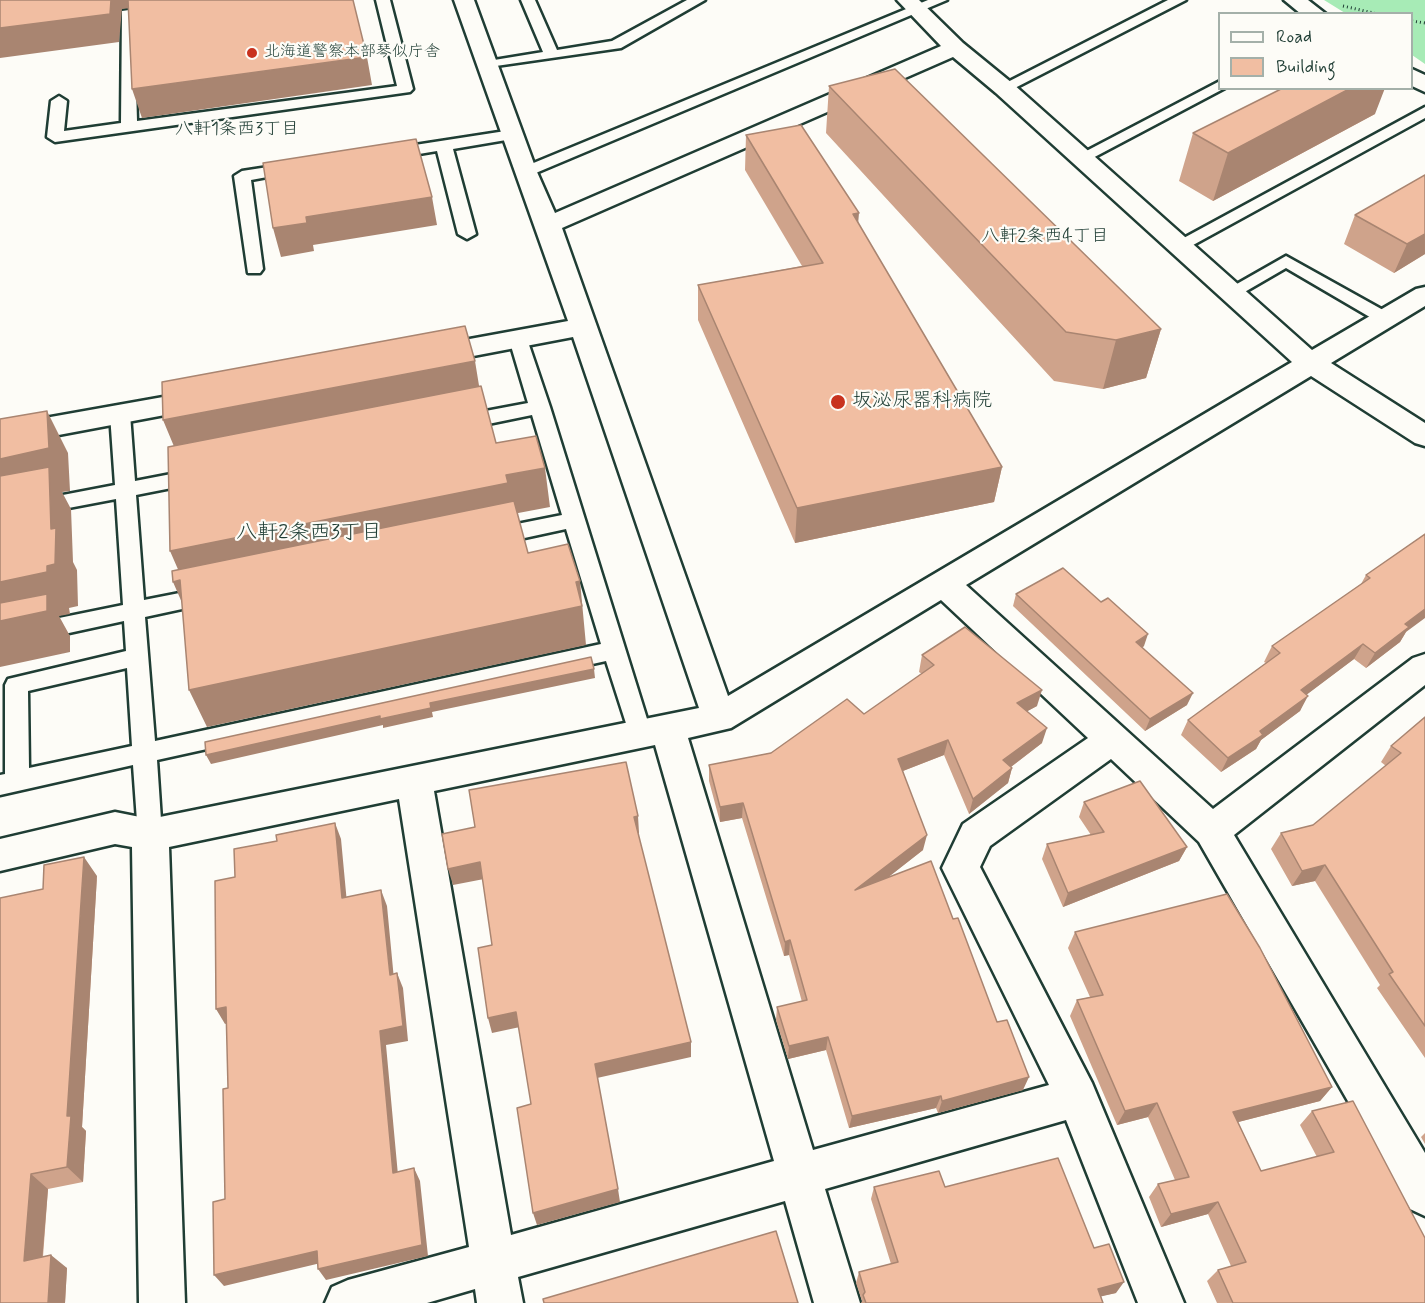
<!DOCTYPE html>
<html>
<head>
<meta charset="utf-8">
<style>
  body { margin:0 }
  #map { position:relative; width:1425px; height:1303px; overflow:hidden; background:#fdfcf7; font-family:Mynerve,sans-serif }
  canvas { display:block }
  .legend { position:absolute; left:1218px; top:12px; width:195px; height:78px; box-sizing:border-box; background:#fdfcf7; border:2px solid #a4b0a9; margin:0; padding:8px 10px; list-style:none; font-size:18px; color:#1f3d34 }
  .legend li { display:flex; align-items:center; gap:12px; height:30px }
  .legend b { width:30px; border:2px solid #a4b0a9 }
</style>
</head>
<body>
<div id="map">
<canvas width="1425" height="1303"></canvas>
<ul class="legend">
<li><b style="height:8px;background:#fdfcf7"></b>Road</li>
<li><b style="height:16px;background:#f1bea2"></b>Building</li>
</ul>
</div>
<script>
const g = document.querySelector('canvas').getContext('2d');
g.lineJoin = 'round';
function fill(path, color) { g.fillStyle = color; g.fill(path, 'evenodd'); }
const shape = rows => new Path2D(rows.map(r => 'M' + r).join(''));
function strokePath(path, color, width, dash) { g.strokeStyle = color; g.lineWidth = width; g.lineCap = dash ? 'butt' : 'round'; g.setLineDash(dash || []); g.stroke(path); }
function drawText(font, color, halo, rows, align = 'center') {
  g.font = font + ' Mynerve,"Klee One",sans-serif'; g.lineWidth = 4.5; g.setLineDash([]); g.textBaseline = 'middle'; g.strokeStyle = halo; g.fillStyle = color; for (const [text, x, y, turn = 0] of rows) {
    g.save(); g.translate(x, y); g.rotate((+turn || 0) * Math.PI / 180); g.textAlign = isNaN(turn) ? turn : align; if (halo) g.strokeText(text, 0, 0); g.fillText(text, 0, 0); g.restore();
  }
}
fill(shape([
  [1324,0,1425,0,1425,64,1412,55,1412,14,1345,13]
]), '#a7ebb6');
const service = shape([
  [376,0,390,0,413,89,410,92,55,142,47,137,51,101,59,96,67,101,64,131,121,123,122,11,157,6,164,10,157,14,134,17,137,121,397,86,376,0],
  [521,0,535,0,557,50,612,41,687,0,705,0,621,48,482,68,480,65,482,62,543,52,521,0],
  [928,0,947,0,531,175,525,177,517,172,519,169,928,0],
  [1168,0,1186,0,1009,91,999,91,996,88,1168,0],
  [1220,81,1220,88,1225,88,1087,161,1081,163,1073,158,1220,81],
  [1425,107,1425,118,1184,250,1178,251,1169,246,1425,107],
  [512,130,518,132,520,135,518,138,453,149,476,234,467,239,458,234,437,151,389,159,381,154,389,149,512,130],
  [294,163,300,165,302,168,300,171,251,180,263,269,260,273,248,273,234,176,242,171,294,163],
  [1286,256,1392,315,1395,319,1392,323,1380,323,1286,268,1236,297,1230,299,1221,293,1286,256],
  [518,333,527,339,550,407,652,735,648,742,640,745,632,742,606,661,157,760,162,835,159,843,150,846,141,843,138,835,133,765,0,795,0,775,5,774,5,685,8,679,126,651,124,621,0,648,0,630,123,605,116,499,0,521,0,507,115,485,110,414,113,409,120,407,127,409,130,414,135,481,197,469,204,471,207,476,204,481,197,483,136,495,144,600,210,587,218,589,221,595,218,601,210,603,145,617,155,741,601,644,566,529,492,545,485,542,481,537,485,532,492,529,562,515,532,415,459,430,452,428,449,423,452,418,459,416,528,403,509,339,518,333],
  [127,668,132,746,29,768,28,691,127,668]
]);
const minor = shape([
  [454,0,474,0,537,172,555,213,941,46,897,0,919,0,963,43,1012,83,1312,350,1416,289,1425,287,1425,306,1331,363,1425,423,1425,446,1415,443,1311,376,966,585,1213,809,1413,658,1425,654,1425,685,1234,835,1425,1153,1425,1216,1410,1209,1199,842,1111,759,990,846,980,867,1092,1083,1184,1303,1138,1303,1066,1120,825,1189,860,1303,814,1303,785,1201,518,1277,523,1303,477,1303,475,1289,427,1303,325,1303,332,1287,348,1280,469,1247,399,799,169,847,185,1303,139,1303,132,847,115,844,0,871,0,839,115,812,150,819,699,708,573,337,426,365,416,362,412,356,416,350,426,347,568,321,454,0],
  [953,57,996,93,1292,362,728,696,562,228,953,57],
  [941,600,1088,738,963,824,942,868,1049,1085,813,1150,688,738,731,728,941,600],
  [655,745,774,1161,511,1235,434,791,655,745],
  [1284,0,1308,0,1326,14,1301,14,1284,0],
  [1412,69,1425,75,1425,92,1412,86,1412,69],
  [208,389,218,391,222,398,218,405,0,446,0,426,208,389]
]);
strokePath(service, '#1f3d34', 5);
strokePath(minor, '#1f3d34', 5);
strokePath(shape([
  [1343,6,1378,14],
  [1412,21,1425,23]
]), '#1f3d34', 3, [1, 3]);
fill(service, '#fdfcf7');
fill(minor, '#fdfcf7');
fill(shape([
  [829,86,1161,329,1146,378,1103,389,1054,381,826,133],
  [1375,114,1213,201,1179,181,1193,133],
  [746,135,1002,467,994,502,795,543,698,320,698,285,802,266,745,170],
  [1425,175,1425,254,1394,273,1344,244,1355,215],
  [1425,534,1406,632,1400,642,1366,668,1354,659,1307,694,1300,711,1261,740,1256,749,1221,772,1181,735,1188,720,1266,663,1264,662,1272,646,1361,584,1366,575],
  [1016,594,1144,646,1142,648,1187,705,1145,731,1013,606],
  [922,655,1037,706,1027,711,1042,743,1011,767,1012,768,1008,783,969,814,944,755,903,771,923,850,888,877,953,919,997,1022,1023,1090,938,1113,936,1108,849,1128,826,1050,788,1059,776,1020,777,1007,802,1002,789,955,784,956,742,818,720,822,709,781,709,765,771,753,864,714,922,674,919,672],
  [1425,717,1425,1058,1377,988,1380,985,1315,881,1292,886,1271,849,1281,833,1313,825,1386,766,1381,762,1391,746],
  [1084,802,1187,847,1179,861,1063,907,1042,859,1047,844,1091,835,1079,817],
  [97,876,82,1127,86,1131,83,1182,48,1189,43,1257,67,1268,65,1303,0,1303],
  [1075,932,1332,1087,1320,1101,1238,1122,1261,1171,1317,1157,1300,1125,1312,1111,1425,1303,1217,1303,1207,1281,1218,1270,1231,1266,1208,1214,1161,1227,1149,1197,1158,1184,1175,1180,1148,1117,1117,1125,1070,1016,1077,1000,1090,997,1068,948],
  [1425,1133,1425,1144,1421,1137],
  [874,1187,945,1187,1094,1248,1116,1293,1101,1296,1103,1303,861,1303,862,1301,856,1283,859,1272,891,1264,871,1199]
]), '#cfa38b');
fill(shape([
  [111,0,202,0,122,9,119,42,0,58,0,28],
  [367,57,372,85,142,118,132,89],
  [1351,88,1385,88,1375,114,1213,201,1228,153],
  [432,197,437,225,313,245,314,251,281,257,273,228,306,217],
  [859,213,856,248,853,214],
  [1425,234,1425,254,1394,273,1407,244],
  [1161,329,1146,378,1103,389,1116,340],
  [475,361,483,410,183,468,163,420],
  [47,411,68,453,70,491,62,492,71,509,73,562,77,570,78,606,69,608,70,614,59,616,70,636,70,652,0,667,0,459],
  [1002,467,994,502,795,543,797,508],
  [545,468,550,507,513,514,187,590,170,551,506,475],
  [180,580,190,621,173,582],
  [580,581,586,645,207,727,189,690],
  [1425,609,1425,618,1406,632,1400,642,1366,668,1375,653,1405,624],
  [1148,634,1144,646,1131,654,1136,642],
  [1363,644,1354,659,1293,705,1301,690],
  [594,669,595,678,432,712,433,717,383,728,383,725,211,764,206,755,430,703],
  [1042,690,1037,706,1013,719,1017,703],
  [1193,693,1187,705,1145,731,1150,719],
  [1308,696,1300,711,1261,740,1256,749,1221,772,1228,758,1260,731],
  [1047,728,1042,743,999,776,1003,760],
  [948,740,944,755,895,774,898,759],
  [1012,768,1008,783,969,814,973,799],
  [743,803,742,818,720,822,720,807],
  [638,816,639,833,635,834,634,817],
  [335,823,341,839,348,914,342,898],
  [927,835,923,850,853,905,855,890],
  [1187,847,1179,861,1063,907,1068,893],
  [84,857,97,876,82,1127,86,1131,83,1182,67,1167,67,1116],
  [480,862,484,879,453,885,448,869],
  [1325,865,1315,881,1292,886,1302,871],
  [381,890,387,906,395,990,390,975],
  [790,940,789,955,784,956,785,942],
  [397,973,403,988,408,1041,386,1045,399,1186,393,1173,380,1031],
  [226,1007,235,1021,225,1024,216,1009],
  [516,1012,520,1027,492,1033,488,1018],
  [828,1037,826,1050,788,1059,789,1046],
  [691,1042,691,1057,597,1078,595,1064],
  [1029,1077,1023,1090,938,1113,942,1101],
  [1332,1087,1320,1101,1223,1126,1233,1112],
  [941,1096,936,1108,849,1128,852,1116],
  [1157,1103,1148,1117,1117,1125,1125,1111],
  [414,1168,420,1181,428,1256,326,1280,318,1269],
  [31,1174,48,1189,41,1274,24,1261],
  [618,1189,620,1202,537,1225,533,1213],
  [1218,1202,1208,1214,1161,1227,1171,1214],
  [317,1251,325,1262,224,1286,214,1275],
  [51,1255,67,1268,65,1303,48,1303],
  [1124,1282,1116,1293,1090,1299,1098,1289]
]), '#a98571');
const building = shape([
  [0,0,111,0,110,14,0,28,0,0],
  [128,0,353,0,367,57,132,89,128,0],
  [895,69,1161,329,1116,340,1066,332,829,86,895,69],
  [1283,88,1351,88,1228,153,1193,133,1283,88],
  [801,125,859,213,853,214,1002,467,797,508,698,285,823,263,746,135,801,125],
  [416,139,432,197,306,217,307,223,273,228,263,163,416,139],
  [1425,175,1425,234,1407,244,1355,215,1425,175],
  [465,326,475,361,163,420,162,382,465,326],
  [481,386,496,443,536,436,545,468,506,475,508,483,170,551,168,447,481,386],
  [47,411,49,448,0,459,0,419,47,411],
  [49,467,51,529,56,528,55,564,47,566,47,572,0,582,0,476,49,467],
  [514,501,528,553,568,544,580,581,576,582,582,606,189,690,180,580,173,582,172,571,514,501],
  [1425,534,1425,609,1405,624,1409,627,1375,653,1363,644,1301,690,1308,696,1260,731,1263,735,1228,758,1188,720,1280,653,1272,646,1370,578,1366,575,1425,534],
  [1063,568,1101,602,1108,598,1148,634,1136,642,1193,693,1150,719,1016,594,1063,568],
  [47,594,47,611,0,621,0,603,47,594],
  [965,627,1042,690,1017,703,1047,728,1003,760,1012,768,973,799,948,740,898,759,927,835,855,890,931,861,953,919,958,918,997,1022,1007,1020,1029,1077,942,1101,941,1096,852,1116,828,1037,789,1046,777,1007,807,1000,790,940,785,942,743,803,720,807,709,765,771,753,847,699,864,714,934,665,922,655,965,627],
  [591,657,594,669,430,703,431,708,380,719,380,716,206,755,205,742,591,657],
  [1425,717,1425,1026,1389,974,1393,972,1325,865,1302,871,1281,833,1313,825,1401,753,1391,746,1425,717],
  [626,762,638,816,634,817,691,1042,595,1064,618,1189,533,1213,517,1108,531,1104,516,1012,488,1018,478,948,492,945,480,862,448,869,442,834,475,827,469,790,626,762],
  [1140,781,1187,847,1068,893,1047,844,1104,832,1084,802,1140,781],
  [335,823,342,898,381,890,390,975,397,973,403,1026,380,1031,393,1173,414,1168,422,1245,318,1269,317,1251,214,1275,213,1202,225,1199,223,1089,228,1088,226,1007,216,1009,215,881,235,877,234,849,277,841,276,835,335,823],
  [84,857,67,1116,71,1116,67,1167,31,1174,24,1261,51,1255,48,1303,0,1303,0,898,43,889,44,865,84,857],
  [1227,894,1260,948,1332,1087,1233,1112,1261,1171,1334,1152,1312,1111,1353,1101,1425,1238,1425,1303,1233,1303,1218,1270,1246,1262,1218,1202,1171,1214,1158,1184,1189,1177,1157,1103,1125,1111,1077,1000,1103,995,1075,932,1227,894],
  [1058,1158,1094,1248,1109,1244,1124,1282,1098,1289,1103,1303,866,1303,863,1295,865,1292,859,1272,898,1262,874,1187,939,1171,945,1187,1058,1158],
  [776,1231,798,1303,544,1303,543,1299,776,1231]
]);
fill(building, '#f1bea2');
strokePath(building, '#a98571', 1.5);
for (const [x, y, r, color] of [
  [252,53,6,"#c8321e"],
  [838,402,8,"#c8321e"]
]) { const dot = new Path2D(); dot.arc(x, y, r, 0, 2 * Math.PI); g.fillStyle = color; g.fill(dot); strokePath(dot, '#fdfcf7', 2); }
drawText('16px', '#1f3d34', '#fdfcf7', [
  ["北海道警察本部琴似庁舎",264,53]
], 'left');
drawText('18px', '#1f3d34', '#fdfcf7', [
  ["八軒1条西3丁目",237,130],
  ["八軒2条西4丁目",1045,237]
]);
drawText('20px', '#1f3d34', '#fdfcf7', [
  ["坂泌尿器科病院",852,402]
], 'left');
drawText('21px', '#1f3d34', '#fdfcf7', [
  ["八軒2条西3丁目",309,534]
]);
</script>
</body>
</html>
